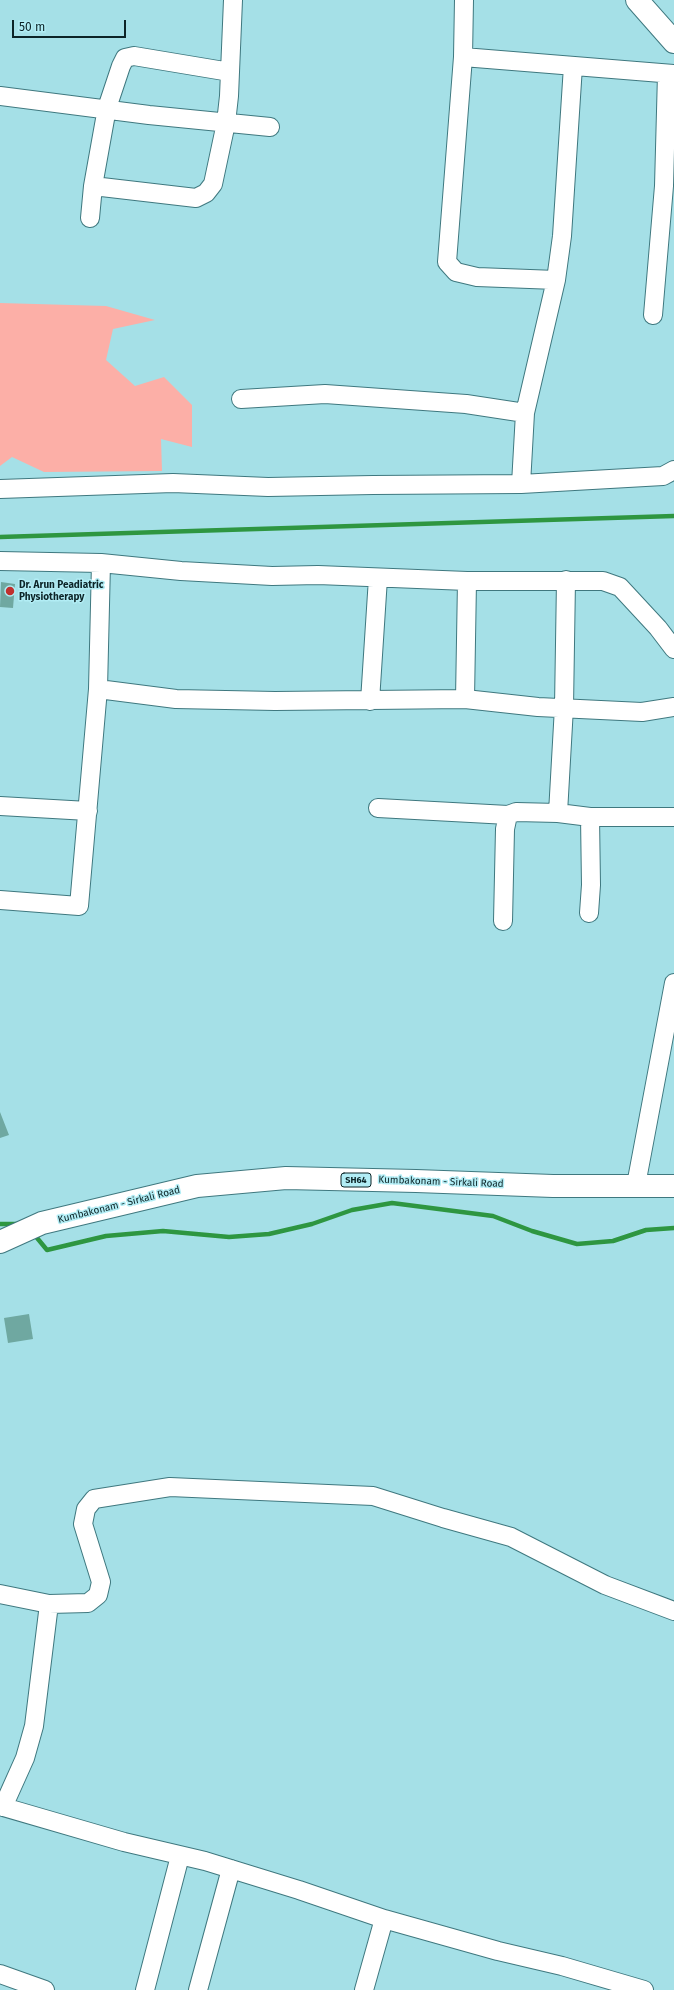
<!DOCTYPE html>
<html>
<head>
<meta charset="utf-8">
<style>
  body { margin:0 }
  #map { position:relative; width:674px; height:1990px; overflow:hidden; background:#a5e0e7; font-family:"Fira Sans",sans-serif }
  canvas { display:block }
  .scale { position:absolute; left:12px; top:20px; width:114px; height:18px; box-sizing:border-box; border:2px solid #0c2427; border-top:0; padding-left:5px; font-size:12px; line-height:14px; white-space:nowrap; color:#0c2427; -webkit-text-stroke:3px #b2edf5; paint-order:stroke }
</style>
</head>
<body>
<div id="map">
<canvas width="674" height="1990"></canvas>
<div class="scale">50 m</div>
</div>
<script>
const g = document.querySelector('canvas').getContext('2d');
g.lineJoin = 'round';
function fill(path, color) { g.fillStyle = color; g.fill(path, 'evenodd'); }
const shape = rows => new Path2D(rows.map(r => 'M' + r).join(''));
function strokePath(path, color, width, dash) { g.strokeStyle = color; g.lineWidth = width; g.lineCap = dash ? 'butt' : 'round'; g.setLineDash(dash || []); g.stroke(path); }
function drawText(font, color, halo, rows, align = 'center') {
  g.font = font + ' "Fira Sans",sans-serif'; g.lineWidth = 3; g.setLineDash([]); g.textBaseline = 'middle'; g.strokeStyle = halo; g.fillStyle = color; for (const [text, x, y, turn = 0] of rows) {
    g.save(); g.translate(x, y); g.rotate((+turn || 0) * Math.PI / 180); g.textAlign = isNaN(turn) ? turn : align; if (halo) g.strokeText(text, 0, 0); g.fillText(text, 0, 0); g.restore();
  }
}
fill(shape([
  [0,303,106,306,155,320,113,329,106,360,135,386,164,377,192,405,192,447,161,439,162,471,44,472,12,457,0,466]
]), '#fcafa7');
strokePath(shape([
  [0,537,674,516],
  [0,1224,19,1224],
  [33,1233,47,1250,106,1236,163,1231,229,1237,269,1234,312,1224,352,1210,392,1203,493,1216,532,1231,577,1244,613,1241,646,1230,674,1228]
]), '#2e9641', 4.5);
fill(shape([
  [1,582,15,584,13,608,0,607],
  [0,1112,9,1135,0,1138],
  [29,1314,33,1339,8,1343,4,1318]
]), '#6fa8a1');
const minor = shape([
  [464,0,463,57,447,262,456,272,477,277,556,280],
  [463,57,674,74],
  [0,96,149,115,270,127],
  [93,186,196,198,206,193,213,184,226,123,229,96,233,0],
  [90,218,93,186,107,108,121,66,125,58,134,56,230,72],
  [653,315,664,186,667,74],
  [241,399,325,394,466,404,525,413],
  [521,484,525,413,556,280,562,236,573,66],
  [0,489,173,483,268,487,373,485,521,484,663,476,674,470],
  [0,561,101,563,181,571,272,576,318,575,467,581,603,581,620,587,658,628,674,649],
  [98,689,176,699,275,701,465,699,538,707,642,712,674,707],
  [465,699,467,581],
  [370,701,378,578],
  [0,806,88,811],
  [378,808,508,815],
  [558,813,564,707,566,580],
  [0,900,79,906,98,689,101,563],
  [589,913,591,885,590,817],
  [503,921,505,829,508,815,516,812,558,813,590,817,674,817],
  [636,1185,674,983],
  [0,1594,49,1604,88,1603,98,1595,101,1582,83,1524,86,1509,94,1499,170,1487,373,1496,443,1518,511,1537,605,1585,674,1611],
  [0,1806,124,1842,205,1861,299,1890,384,1919,498,1951,562,1966,644,1990],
  [3,1807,25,1758,34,1726,49,1604],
  [0,1974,45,1990],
  [145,1990,180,1856],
  [198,1990,231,1869],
  [364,1990,384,1919]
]);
const secondary = shape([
  [637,0,674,42]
]);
const primary = shape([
  [0,1242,42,1223,197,1186,286,1178,416,1181,553,1186,674,1186]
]);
strokePath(minor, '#3f787f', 20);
strokePath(secondary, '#3f787f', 24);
strokePath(primary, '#3f787f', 24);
strokePath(minor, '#fff', 18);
strokePath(secondary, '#fff', 22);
strokePath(primary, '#fff', 22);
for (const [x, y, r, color] of [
  [10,591,5,"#c0312f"]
]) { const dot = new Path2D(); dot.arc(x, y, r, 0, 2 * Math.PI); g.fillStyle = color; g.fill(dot); strokePath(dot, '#b2edf5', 1.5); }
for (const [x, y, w] of [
  [356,1180,30]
]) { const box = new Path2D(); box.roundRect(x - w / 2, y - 7, w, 14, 3); g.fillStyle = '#b2edf5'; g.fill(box); strokePath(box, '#0c2427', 1); }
drawText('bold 9px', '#0c2427', null, [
  ["SH64",356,1180]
]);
drawText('bold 10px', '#0c2427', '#b2edf5', [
  ["Dr. Arun Peadiatric",19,585],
  ["Physiotherapy",19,597]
], 'left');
drawText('10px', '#0c2427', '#b2edf5', [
  ["Kumbakonam - Sirkali Road",441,1182,2],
  ["Kumbakonam - Sirkali Road",119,1205,-14]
]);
</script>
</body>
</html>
